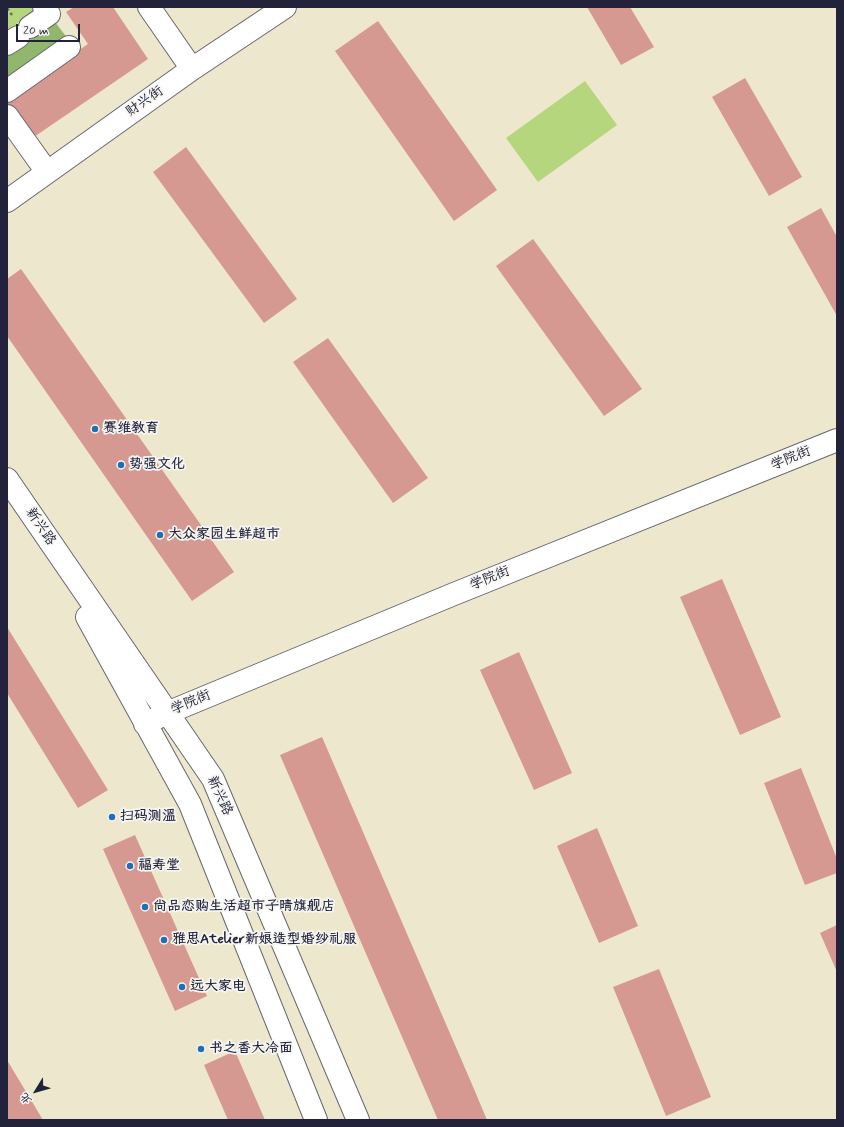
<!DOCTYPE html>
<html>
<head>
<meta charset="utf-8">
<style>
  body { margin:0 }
  #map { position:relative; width:844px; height:1127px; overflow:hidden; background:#ece7cd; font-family:Mynerve,"LXGW WenKai TC",sans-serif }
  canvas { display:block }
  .frame { position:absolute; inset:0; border:8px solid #22223b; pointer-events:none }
  .north { position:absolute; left:16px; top:1071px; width:40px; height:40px; -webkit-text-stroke:3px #f6f6f2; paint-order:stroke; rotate:233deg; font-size:11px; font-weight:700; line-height:16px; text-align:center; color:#22223b }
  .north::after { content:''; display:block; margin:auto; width:14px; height:18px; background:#22223b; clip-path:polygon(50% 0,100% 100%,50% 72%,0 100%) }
  .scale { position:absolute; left:16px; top:24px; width:64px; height:18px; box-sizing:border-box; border:2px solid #22223b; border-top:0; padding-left:5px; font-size:12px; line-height:14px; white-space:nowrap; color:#22223b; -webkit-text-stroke:3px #f6f6f2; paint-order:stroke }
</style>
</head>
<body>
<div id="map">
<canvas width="844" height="1127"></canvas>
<div class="frame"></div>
<div class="north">北</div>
<div class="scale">20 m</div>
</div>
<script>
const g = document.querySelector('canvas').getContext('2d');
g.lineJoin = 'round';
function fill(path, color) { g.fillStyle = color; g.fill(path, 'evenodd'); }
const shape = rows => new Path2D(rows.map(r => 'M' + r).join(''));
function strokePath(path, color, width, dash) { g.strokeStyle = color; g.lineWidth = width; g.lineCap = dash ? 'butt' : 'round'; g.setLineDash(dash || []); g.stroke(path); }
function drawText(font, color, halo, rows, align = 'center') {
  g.font = font + ' Mynerve,"LXGW WenKai TC",sans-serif'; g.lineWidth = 3.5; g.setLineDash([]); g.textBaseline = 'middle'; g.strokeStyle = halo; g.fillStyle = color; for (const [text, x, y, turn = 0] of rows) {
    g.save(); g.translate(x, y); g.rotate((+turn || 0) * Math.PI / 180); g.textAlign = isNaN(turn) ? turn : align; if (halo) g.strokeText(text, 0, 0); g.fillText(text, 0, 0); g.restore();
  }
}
fill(shape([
  [7,7,33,7,35,11,7,31],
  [585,81,617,125,538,182,506,138]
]), '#b6d67d');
fill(shape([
  [55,22,68,39,7,82,7,56]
]), '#90b76c');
fill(shape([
  [74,7,113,7,148,59,31,139,7,104,7,99,88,44,66,12],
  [587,7,630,7,654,47,621,65],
  [378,21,497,190,454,221,335,51],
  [745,78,802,177,769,196,712,97],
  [186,147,297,299,264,323,153,172],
  [821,208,837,237,837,316,787,227],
  [533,239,642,389,604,416,496,266],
  [21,269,234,572,192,601,7,336,7,279],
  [328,338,428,478,393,503,293,362],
  [722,579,781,717,740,735,680,597],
  [7,627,108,790,78,808,7,693],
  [519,652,572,773,534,790,480,670],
  [322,737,471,1082,487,1120,438,1120,280,755],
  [801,768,837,859,837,873,805,885,764,783],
  [597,828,638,926,599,943,557,846],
  [135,835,207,996,175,1011,103,849],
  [837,925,837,972,820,933],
  [659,969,711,1097,666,1116,613,987],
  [235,1051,265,1120,228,1120,204,1065],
  [7,1060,43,1120,7,1120]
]), '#d69992');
const minor = shape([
  [149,7,192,69],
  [30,27,49,14,44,7],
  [7,44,18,37],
  [7,91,69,47],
  [7,116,47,172],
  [7,201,192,69,285,7],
  [7,479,213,779,358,1120],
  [87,617,190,804,316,1120],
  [145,724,167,713,454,594,837,440]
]);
strokePath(minor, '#69676e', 24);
strokePath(shape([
  [7,8,12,15]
]), '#69676e', 2.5, [3, 3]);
strokePath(minor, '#fff', 22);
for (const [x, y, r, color] of [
  [95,429,4,"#1f6fb2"],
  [121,465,4,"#1f6fb2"],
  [160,535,4,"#1f6fb2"],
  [112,817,4,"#1f6fb2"],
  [130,866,4,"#1f6fb2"],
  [145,907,4,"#1f6fb2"],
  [164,940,4,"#1f6fb2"],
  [182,987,4,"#1f6fb2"],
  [201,1049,4,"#1f6fb2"]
]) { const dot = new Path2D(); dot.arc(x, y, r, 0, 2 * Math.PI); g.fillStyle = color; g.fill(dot); strokePath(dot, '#f6f6f2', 1.5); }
drawText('14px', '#22223b', '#f6f6f2', [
  ["财兴街",145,102,-35],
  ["学院街",791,459,-22],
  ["新兴路",40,527,56],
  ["学院街",490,579,-22],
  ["学院街",191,703,-23],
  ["新兴路",219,796,65]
]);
drawText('bold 14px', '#22223b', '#f6f6f2', [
  ["赛维教育",103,429],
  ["势强文化",129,465],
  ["大众家园生鲜超市",168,535],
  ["扫码测温",120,817],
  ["福寿堂",138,866],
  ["尚品恋购生活超市子晴旗舰店",153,907],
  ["雅思Atelier新娘造型婚纱礼服",172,940],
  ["远大家电",190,987],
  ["书之香大冷面",209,1049]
], 'left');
</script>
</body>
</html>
